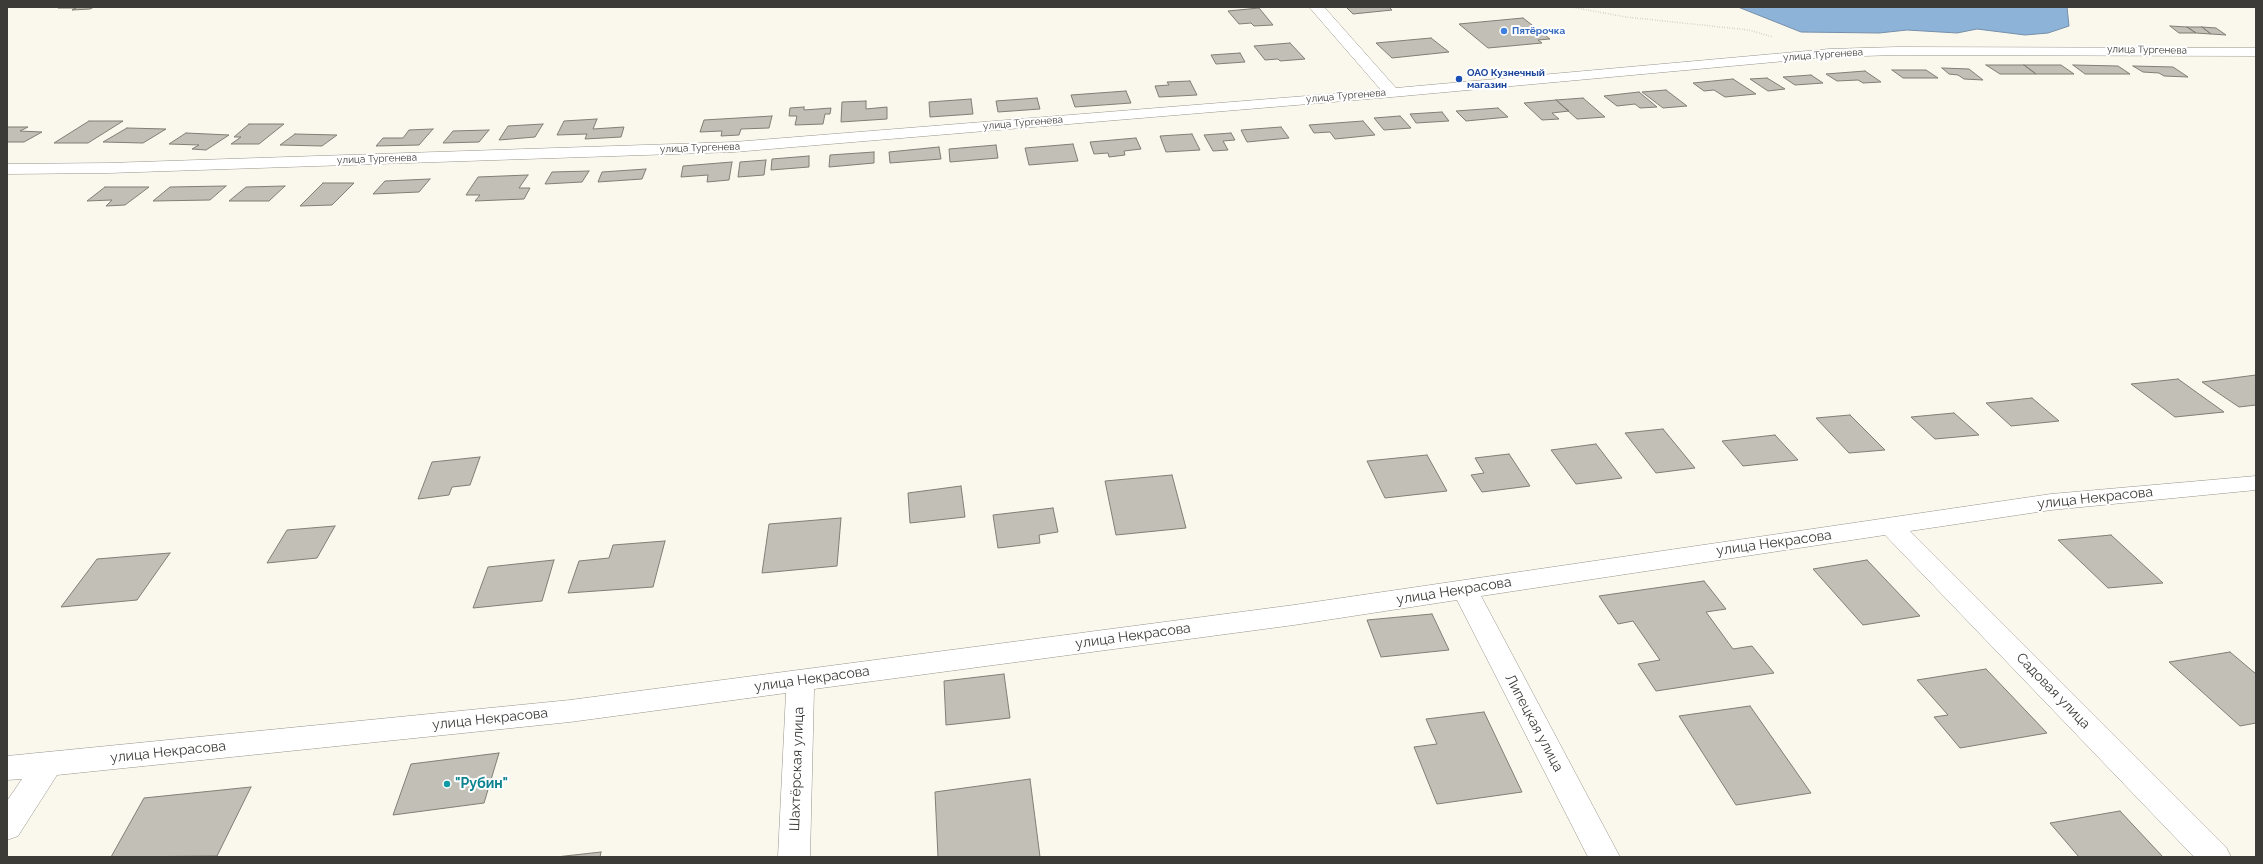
<!DOCTYPE html>
<html>
<head>
<meta charset="utf-8">
<style>
  body { margin:0 }
  #map { position:relative; width:2263px; height:864px; overflow:hidden; background:#faf7ed; font-family:Raleway,sans-serif }
  canvas { display:block }
  .frame { position:absolute; inset:0; border:8px solid #3c3b38; pointer-events:none }
</style>
</head>
<body>
<div id="map">
<canvas width="2263" height="864"></canvas>
<div class="frame"></div>
</div>
<script>
const g = document.querySelector('canvas').getContext('2d');
g.lineJoin = 'round';
function fill(path, color) { g.fillStyle = color; g.fill(path, 'evenodd'); }
const shape = rows => new Path2D(rows.map(r => 'M' + r).join(''));
function strokePath(path, color, width, dash) { g.strokeStyle = color; g.lineWidth = width; g.lineCap = dash ? 'butt' : 'round'; g.setLineDash(dash || []); g.stroke(path); }
function drawText(font, color, halo, rows, align = 'center') {
  g.font = font + ' Raleway,sans-serif'; g.lineWidth = 4; g.setLineDash([]); g.textBaseline = 'middle'; g.strokeStyle = halo; g.fillStyle = color; for (const [text, x, y, turn = 0] of rows) {
    g.save(); g.translate(x, y); g.rotate((+turn || 0) * Math.PI / 180); g.textAlign = isNaN(turn) ? turn : align; if (halo) g.strokeText(text, 0, 0); g.fillText(text, 0, 0); g.restore();
  }
}
const water = shape([
  [1738,7,2067,7,2069,26,2048,33,2025,35,1977,29,1957,33,1907,30,1879,33,1801,32,1738,7]
]);
fill(water, '#8eb3d8');
strokePath(water, '#758fa8', 1);
const building = shape([
  [60,7,94,7,90,9,72,10,76,8,58,8,60,7],
  [1346,7,1389,7,1392,10,1353,14,1346,7],
  [1259,8,1273,25,1254,26,1251,23,1239,24,1228,11,1259,8],
  [1523,18,1550,39,1538,40,1542,43,1488,48,1459,24,1523,18],
  [2170,26,2187,27,2196,33,2179,33,2170,26],
  [2187,27,2202,27,2211,34,2196,33,2187,27],
  [2202,27,2216,28,2226,35,2211,34,2202,27],
  [1431,38,1449,52,1392,58,1376,43,1431,38],
  [1290,43,1305,59,1280,61,1278,59,1265,60,1254,46,1290,43],
  [1240,53,1245,62,1216,64,1211,55,1240,53],
  [1986,65,2024,65,2036,74,2000,74,1986,65],
  [2024,65,2061,65,2074,74,2036,74,2024,65],
  [2073,65,2118,66,2130,74,2085,74,2073,65],
  [2133,66,2173,67,2188,77,2164,76,2159,73,2143,72,2133,66],
  [1942,68,1969,69,1983,80,1964,79,1958,75,1949,74,1942,68],
  [1892,70,1926,70,1938,78,1903,78,1892,70],
  [1865,71,1881,82,1863,83,1858,80,1837,81,1826,74,1865,71],
  [1811,75,1823,83,1795,85,1783,77,1811,75],
  [1767,78,1785,89,1768,91,1750,79,1767,78],
  [1733,79,1756,94,1725,97,1714,90,1704,91,1693,83,1733,79],
  [1190,81,1197,95,1159,97,1155,86,1169,85,1167,82,1190,81],
  [1666,90,1687,106,1663,108,1642,92,1666,90],
  [1126,91,1131,103,1075,107,1071,95,1126,91],
  [1639,92,1657,107,1640,108,1635,104,1617,106,1604,96,1639,92],
  [1037,98,1040,109,998,112,996,101,1037,98],
  [1583,98,1605,117,1577,119,1556,100,1583,98],
  [971,99,973,114,930,117,929,102,971,99],
  [1556,100,1569,111,1552,113,1559,119,1542,120,1524,103,1556,100],
  [866,101,866,109,887,107,887,119,841,122,842,102,866,101],
  [804,107,804,110,831,108,830,114,825,114,823,124,795,125,797,116,789,116,790,108,804,107],
  [1498,108,1508,117,1466,121,1456,111,1498,108],
  [1442,112,1449,121,1416,123,1410,114,1442,112],
  [772,116,769,128,741,129,739,135,721,136,722,131,700,132,704,120,772,116],
  [1400,116,1411,128,1384,130,1374,118,1400,116],
  [597,119,593,129,624,127,621,137,585,139,587,134,557,135,564,121,597,119],
  [89,121,123,121,88,143,54,143,89,121],
  [1363,121,1375,135,1335,139,1330,132,1314,133,1309,125,1363,121],
  [249,124,284,124,259,144,231,144,241,137,234,137,249,124],
  [543,124,535,137,499,140,508,126,543,124],
  [7,127,28,127,20,131,42,132,24,142,7,142,7,127],
  [1281,127,1289,138,1247,142,1241,130,1281,127],
  [127,128,166,129,143,143,103,142,127,128],
  [433,129,419,145,376,146,383,138,403,138,409,130,433,129],
  [489,130,479,142,443,143,453,131,489,130],
  [186,133,229,135,206,150,192,149,199,145,169,144,186,133],
  [1231,133,1235,140,1223,141,1228,150,1213,151,1204,135,1231,133],
  [295,134,337,135,322,146,280,145,295,134],
  [1192,134,1200,150,1166,152,1160,136,1192,134],
  [1136,138,1141,149,1124,151,1125,155,1109,157,1108,153,1094,154,1090,142,1136,138],
  [1073,144,1078,161,1029,165,1025,148,1073,144],
  [996,145,998,158,950,162,949,149,996,145],
  [939,147,941,159,890,163,889,152,939,147],
  [874,152,874,163,829,167,830,155,874,152],
  [809,156,809,167,771,170,772,159,809,156],
  [766,160,764,175,738,177,740,162,766,160],
  [732,162,729,180,707,182,708,175,681,177,683,166,732,162],
  [646,169,642,179,598,182,602,172,646,169],
  [589,171,582,182,545,184,552,172,589,171],
  [528,175,519,188,530,188,524,199,475,201,480,195,466,195,478,177,528,175],
  [430,179,419,192,373,194,385,181,430,179],
  [323,183,354,183,332,205,300,206,323,183],
  [226,186,210,200,153,201,170,187,226,186],
  [285,186,269,201,229,201,246,187,285,186],
  [105,187,149,187,125,205,106,206,112,200,87,201,105,187],
  [2256,375,2256,405,2239,407,2202,382,2256,375],
  [2178,379,2224,412,2175,417,2131,384,2178,379],
  [2032,398,2059,421,2011,426,1986,403,2032,398],
  [1954,413,1979,435,1935,439,1911,417,1954,413],
  [1850,415,1885,450,1849,453,1816,418,1850,415],
  [1663,429,1695,468,1656,473,1625,433,1663,429],
  [1775,435,1798,460,1743,466,1722,441,1775,435],
  [1596,444,1622,478,1576,484,1551,450,1596,444],
  [1509,454,1530,486,1482,492,1471,475,1484,473,1475,458,1509,454],
  [1427,455,1447,491,1385,498,1367,461,1427,455],
  [480,457,470,485,452,487,449,495,418,499,432,462,480,457],
  [1172,475,1186,528,1116,535,1105,481,1172,475],
  [961,486,965,517,910,523,908,493,961,486],
  [1053,508,1058,532,1039,535,1040,543,998,548,993,515,1053,508],
  [841,518,837,566,762,573,769,524,841,518],
  [335,526,317,558,267,563,287,530,335,526],
  [2111,535,2163,583,2108,588,2058,540,2111,535],
  [665,541,653,587,568,593,579,561,609,558,613,545,665,541],
  [170,553,137,600,61,607,97,559,170,553],
  [554,560,542,601,473,608,488,567,554,560],
  [1867,560,1920,616,1863,625,1813,569,1867,560],
  [1704,581,1726,609,1706,612,1733,649,1752,646,1774,673,1656,691,1638,664,1660,660,1633,621,1618,624,1599,596,1704,581],
  [1432,614,1449,650,1381,657,1367,620,1432,614],
  [2230,652,2256,674,2256,723,2240,726,2169,662,2230,652],
  [1986,669,2047,733,1960,748,1934,717,1948,715,1917,680,1986,669],
  [1004,674,1010,718,946,725,944,681,1004,674],
  [1750,706,1811,793,1736,805,1679,716,1750,706],
  [1484,712,1522,792,1437,804,1414,747,1437,744,1426,719,1484,712],
  [499,753,484,803,393,815,411,764,499,753],
  [1030,779,1040,857,938,857,935,792,1030,779],
  [251,787,217,856,111,857,144,798,251,787],
  [2120,811,2163,857,2079,857,2050,823,2120,811],
  [601,852,600,857,556,857,601,852]
]);
fill(building, '#c2bfb6');
strokePath(building, '#807e75', 1);
const minor = shape([
  [1309,7,1325,8,1396,88,1829,49,1897,47,2256,48,2256,56,1897,55,1829,57,1392,97,734,152,109,173,7,174,7,164,109,163,734,142,1381,90,1309,7],
  [2256,476,2256,490,2051,510,1910,531,2226,847,2231,857,2194,857,1885,535,1481,596,1620,857,1588,857,1457,600,1294,625,814,689,810,857,778,857,786,693,570,722,57,775,18,836,7,840,7,801,22,779,7,780,7,756,570,700,1294,605,2051,494,2256,476]
]);
strokePath(minor, '#97948b', 1);
strokePath(shape([
  [1571,7,1626,17,1749,30,1773,37]
]), '#b6b3ac', 1.5, [0.5, 2]);
fill(minor, '#fff');
for (const [x, y, r, color] of [
  [1504,31,4,"#3f7fe0"],
  [1459,79,4,"#1a4fb4"],
  [447,784,4,"#0f9aa8"]
]) { const dot = new Path2D(); dot.arc(x, y, r, 0, 2 * Math.PI); g.fillStyle = color; g.fill(dot); strokePath(dot, '#fff', 1.5); }
drawText('bold 10px', '#366cbe', '#fff', [
  ["Пятёрочка",1512,31]
], 'left');
drawText('10px', '#3c3b38', '#fff', [
  ["улица Тургенева",2147,50,1],
  ["улица Тургенева",1823,55,-4],
  ["улица Тургенева",1346,96,-5],
  ["улица Тургенева",1023,123,-5],
  ["улица Тургенева",700,148,-2],
  ["улица Тургенева",377,159,-2]
]);
drawText('bold 10px', '#164399', '#fff', [
  ["ОАО Кузнечный",1467,73],
  ["магазин",1467,85]
], 'left');
drawText('14px', '#3c3b38', '#fff', [
  ["улица Некрасова",2095,498,-6],
  ["улица Некрасова",1774,543,-8],
  ["улица Некрасова",1454,591,-9],
  ["улица Некрасова",1133,636,-8],
  ["улица Некрасова",812,679,-8],
  ["Садовая улица",2053,691,46],
  ["улица Некрасова",490,719,-6],
  ["Липецкая улица",1534,723,62],
  ["улица Некрасова",168,752,-6],
  ["Шахтёрская улица",797,769,-88]
]);
drawText('bold 14px', '#0d838f', '#fff', [
  ["\"Рубин\"",455,784]
], 'left');
</script>
</body>
</html>
